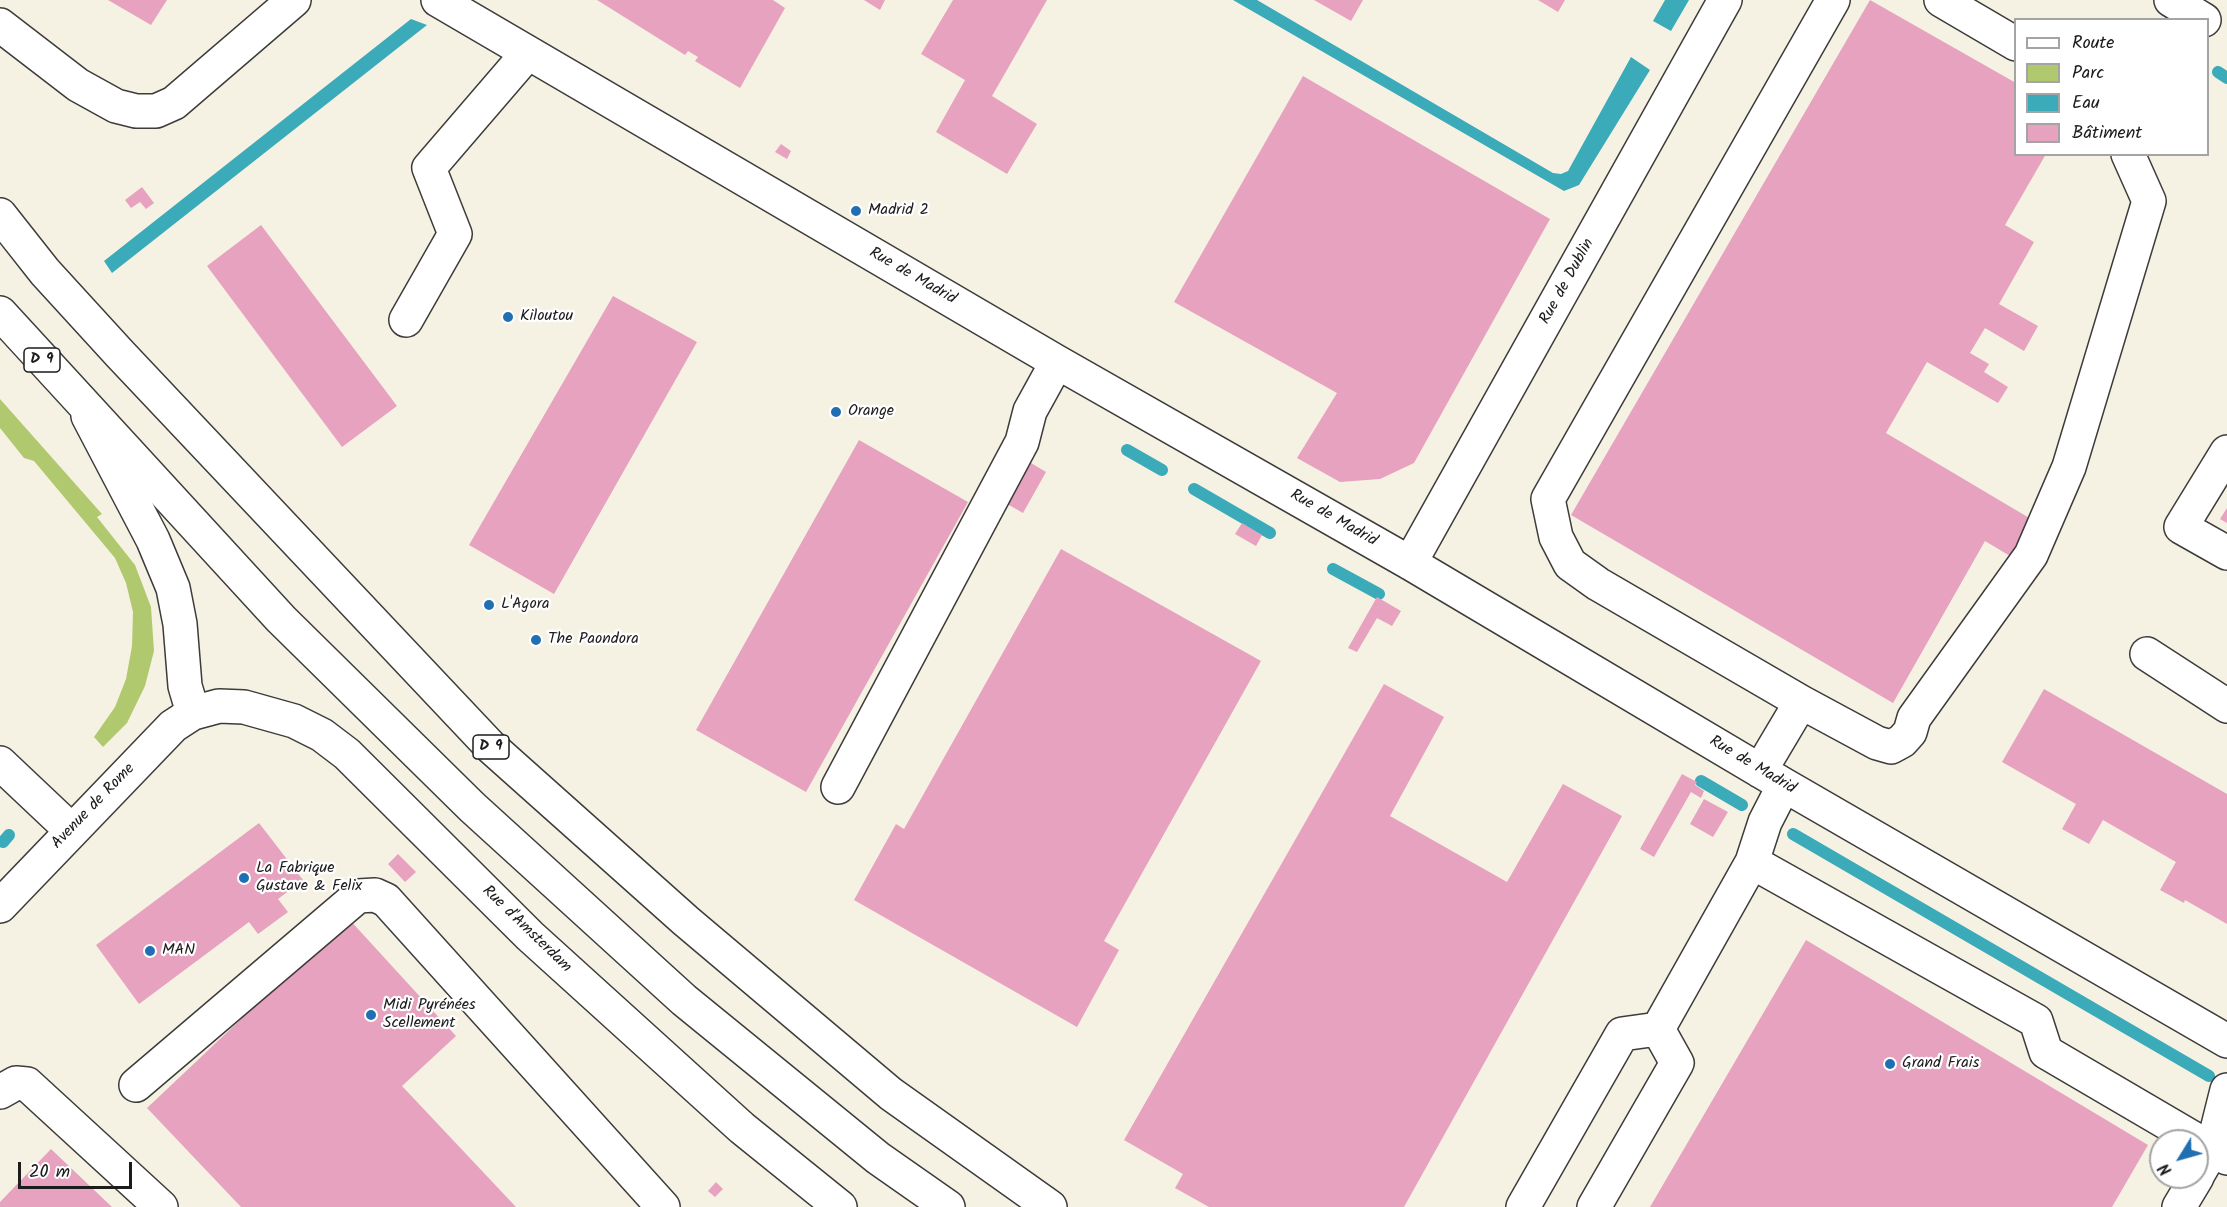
<!DOCTYPE html>
<html>
<head>
<meta charset="utf-8">
<style>
  body { margin:0 }
  #map { position:relative; width:2227px; height:1207px; overflow:hidden; background:#f6f2e3; font-family:Kalam,sans-serif }
  canvas { display:block }
  .legend { position:absolute; left:2014px; top:18px; width:195px; height:138px; box-sizing:border-box; background:#fff; border:2px solid #a4a4a4; margin:0; padding:8px 10px; list-style:none; font-size:18px; color:#1c1c1c }
  .legend li { display:flex; align-items:center; gap:12px; height:30px }
  .legend b { width:30px; border:2px solid #a4a4a4 }
  .north { position:absolute; left:2149px; top:1129px; width:60px; height:60px; box-sizing:border-box; background:#fff; border:2px solid #a4a4a4; border-radius:50%; rotate:233deg; font-size:16px; font-weight:700; line-height:24px; text-align:center; color:#1c1c1c }
  .north::after { content:''; display:block; margin:auto; width:21px; height:27px; background:#1f6fb2; clip-path:polygon(50% 0,100% 100%,50% 72%,0 100%) }
  .scale { position:absolute; left:18px; top:1162px; width:114px; height:27px; box-sizing:border-box; border:3px solid #1c1c1c; border-top:0; padding-left:8px; font-size:18px; line-height:21px; white-space:nowrap; color:#1c1c1c; -webkit-text-stroke:4px #fff; paint-order:stroke }
</style>
</head>
<body>
<div id="map">
<canvas width="2227" height="1207"></canvas>
<ul class="legend">
<li><b style="height:8px;background:#fff"></b>Route</li>
<li><b style="height:16px;background:#b0c96f"></b>Parc</li>
<li><b style="height:16px;background:#3baab9"></b>Eau</li>
<li><b style="height:16px;background:#e6a2be"></b>Bâtiment</li>
</ul>
<div class="north">N</div>
<div class="scale">20 m</div>
</div>
<script>
const g = document.querySelector('canvas').getContext('2d');
g.lineJoin = 'round';
function fill(path, color) { g.fillStyle = color; g.fill(path, 'evenodd'); }
const shape = rows => new Path2D(rows.map(r => 'M' + r).join(''));
function strokePath(path, color, width, dash) { g.strokeStyle = color; g.lineWidth = width; g.lineCap = dash ? 'butt' : 'round'; g.setLineDash(dash || []); g.stroke(path); }
function drawText(font, color, halo, rows, align = 'center') {
  g.font = font + ' Kalam,sans-serif'; g.lineWidth = 4.5; g.setLineDash([]); g.textBaseline = 'middle'; g.strokeStyle = halo; g.fillStyle = color; for (const [text, x, y, turn = 0] of rows) {
    g.save(); g.translate(x, y); g.rotate((+turn || 0) * Math.PI / 180); g.textAlign = isNaN(turn) ? turn : align; if (halo) g.strokeText(text, 0, 0); g.fillText(text, 0, 0); g.restore();
  }
}
fill(shape([
  [0,399,102,514,97,517,135,565,151,607,154,651,145,686,127,723,103,747,94,737,115,707,126,679,132,646,133,612,126,583,115,558,34,461,24,458,0,428]
]), '#b0c96f');
fill(shape([
  [1233,0,1257,0,1553,173,1561,174,1568,171,1631,57,1650,70,1579,185,1564,191],
  [1665,0,1689,0,1671,31,1653,21],
  [411,19,427,25,112,273,104,261]
]), '#3baab9');
strokePath(shape([
  [2218,72,2227,78],
  [1127,450,1162,470],
  [1194,489,1270,533],
  [1333,569,1379,594],
  [1701,781,1742,805],
  [1793,834,2209,1076],
  [3,842,9,835]
]), '#3baab9', 12);
fill(shape([
  [108,0,167,0,151,25],
  [597,0,773,0,785,8,740,88,695,61,698,57,688,51,685,55],
  [864,0,885,0,880,10],
  [953,0,1047,0,992,96,1037,124,1007,174,936,132,965,80,921,54],
  [1314,0,1363,0,1351,21],
  [1538,0,1565,0,1558,12],
  [1870,0,2016,83,2016,154,2046,154,2005,225,2034,242,1999,304,2038,326,2024,351,1985,328,1970,353,1989,364,1984,372,2008,387,1998,403,1927,362,1886,433,2031,519,2010,556,1985,541,1893,703,1571,515],
  [1303,76,1550,219,1414,463,1380,479,1340,482,1297,458,1337,393,1174,302],
  [781,144,791,151,787,159,775,152],
  [142,187,154,203,146,209,140,202,131,208,125,200],
  [261,225,397,406,342,447,207,266],
  [613,296,697,342,554,594,469,545],
  [859,440,968,502,806,792,696,730],
  [1026,460,1046,472,1023,513,1002,501],
  [2227,508,2227,523,2220,519],
  [1242,523,1262,535,1256,546,1235,534],
  [1061,549,1261,661,1104,941,1119,950,1077,1027,854,900,896,824,904,829],
  [1377,597,1401,611,1392,626,1377,618,1357,652,1348,648],
  [1384,684,1444,717,1390,816,1507,882,1563,784,1622,816,1404,1207,1209,1207,1175,1188,1183,1174,1124,1140],
  [2044,689,2227,794,2227,924,2185,900,2184,903,2160,890,2176,862,2103,820,2089,844,2062,829,2076,804,2002,762],
  [1682,774,1697,782,1695,785,1704,791,1701,798,1691,792,1654,857,1640,849],
  [1704,799,1728,812,1713,837,1690,824],
  [259,823,303,880,278,899,288,912,258,934,249,922,139,1004,96,945],
  [398,854,416,872,405,882,388,864],
  [348,918,456,1036,402,1086,516,1207,241,1207,147,1108],
  [1806,940,2148,1145,2112,1207,1650,1207],
  [51,1149,112,1207,0,1207,0,1202],
  [716,1182,723,1189,715,1197,708,1191]
]), '#e6a2be');
const minor = shape([
  [438,0,1057,362,1410,563,1784,785,2227,1041],
  [1941,0,2016,44],
  [2171,0,2204,20],
  [0,25,78,85,116,106,136,111,156,111,174,103,294,0],
  [406,320,455,234,429,168,527,54],
  [88,416,153,540,173,588,180,624,185,686,193,713],
  [2227,452,2181,527,2227,553],
  [1410,563,1725,0],
  [2147,654,2227,706],
  [1801,702,1877,743,1891,747,1902,741,1910,732,1914,718,2031,555,2069,467,2149,201,2128,154],
  [0,763,72,831],
  [1760,771,1801,702,1598,584,1570,564,1556,537,1548,499,1833,0],
  [838,787,1022,442,1030,411,1057,362],
  [1752,862,2036,1021,2046,1052,2227,1158],
  [0,906,173,726,193,713,219,706,244,707,294,721,322,735,347,754,530,936,742,1128,840,1207],
  [1658,1029,1752,862,1765,822,1784,785],
  [136,1085,358,896,375,895,386,900,663,1207],
  [0,1092,16,1083,27,1084,161,1207],
  [2197,1176,2212,1150,2227,1090],
  [1523,1207,1622,1034,1658,1029],
  [1594,1207,1677,1063,1658,1029],
  [2179,1207,2197,1177]
]);
const highway = shape([
  [0,215,45,272,120,354,491,747,686,921,891,1094,1050,1207],
  [0,313,281,619,472,807,684,1000,878,1158,948,1207]
]);
strokePath(minor, '#3d3c3a', 36);
strokePath(highway, '#3d3c3a', 36);
strokePath(minor, '#fff', 33);
strokePath(highway, '#fff', 33);
for (const [x, y, r, color] of [
  [856,211,6,"#1f6fb2"],
  [508,317,6,"#1f6fb2"],
  [836,412,6,"#1f6fb2"],
  [489,605,6,"#1f6fb2"],
  [536,640,6,"#1f6fb2"],
  [244,878,6,"#1f6fb2"],
  [150,951,6,"#1f6fb2"],
  [371,1015,6,"#1f6fb2"],
  [1890,1064,6,"#1f6fb2"]
]) { const dot = new Path2D(); dot.arc(x, y, r, 0, 2 * Math.PI); g.fillStyle = color; g.fill(dot); strokePath(dot, '#fff', 2); }
for (const [x, y, w] of [
  [42,360,36],
  [491,747,36]
]) { const box = new Path2D(); box.roundRect(x - w / 2, y - 12, w, 24, 4.5); g.fillStyle = '#fff'; g.fill(box); strokePath(box, '#1c1c1c', 1.5); }
drawText('bold 15px', '#1c1c1c', null, [
  ["D 9",42,360],
  ["D 9",491,747]
]);
drawText('16px', '#1c1c1c', '#fff', [
  ["Madrid 2",868,211],
  ["Kiloutou",520,317],
  ["Orange",848,412],
  ["L'Agora",501,605],
  ["The Paondora",548,640],
  ["La Fabrique",256,869],
  ["Gustave & Felix",256,887],
  ["MAN",162,951],
  ["Midi Pyrénées",383,1006],
  ["Scellement",383,1024],
  ["Grand Frais",1902,1064]
], 'left');
drawText('16px', '#1c1c1c', '#fff', [
  ["Rue de Madrid",912,277,30],
  ["Rue de Dublin",1568,282,-61],
  ["Rue de Madrid",1333,519,30],
  ["Rue de Madrid",1752,766,31],
  ["Avenue de Rome",94,807,-46],
  ["Rue d'Amsterdam",526,930,44]
]);
</script>
</body>
</html>
